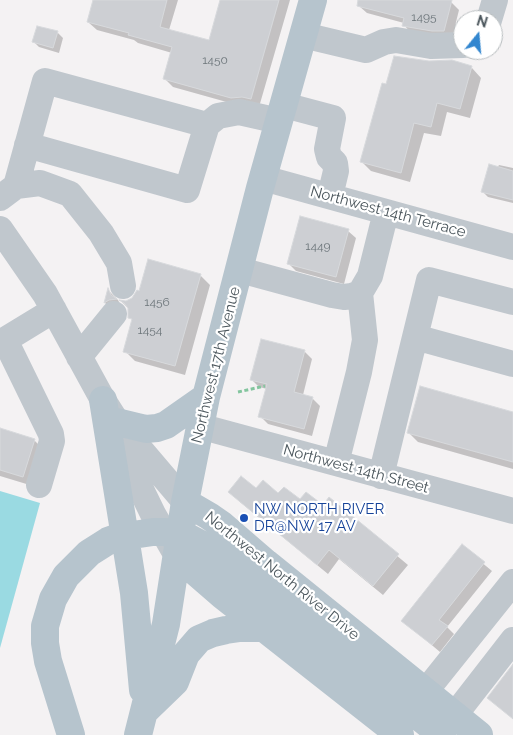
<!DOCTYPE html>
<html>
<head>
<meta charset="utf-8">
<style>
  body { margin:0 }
  #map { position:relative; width:513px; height:735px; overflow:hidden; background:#f4f2f3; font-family:Raleway,sans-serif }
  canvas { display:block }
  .north { position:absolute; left:453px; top:10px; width:50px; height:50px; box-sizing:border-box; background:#fff; border:1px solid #b7bcbe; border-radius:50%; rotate:17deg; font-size:14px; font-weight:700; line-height:20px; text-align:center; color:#4c575d }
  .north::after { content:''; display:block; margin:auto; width:18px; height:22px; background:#3286cf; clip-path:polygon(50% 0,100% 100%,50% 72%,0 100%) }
</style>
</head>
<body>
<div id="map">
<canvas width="513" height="735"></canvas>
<div class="north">N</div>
</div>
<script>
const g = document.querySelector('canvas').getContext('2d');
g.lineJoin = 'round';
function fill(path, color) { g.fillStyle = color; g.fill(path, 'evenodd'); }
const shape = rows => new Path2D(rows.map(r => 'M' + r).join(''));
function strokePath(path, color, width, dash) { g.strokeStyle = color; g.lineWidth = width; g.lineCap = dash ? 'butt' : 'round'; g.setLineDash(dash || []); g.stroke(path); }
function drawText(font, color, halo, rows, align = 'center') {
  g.font = font + ' Raleway,sans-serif'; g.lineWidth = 4.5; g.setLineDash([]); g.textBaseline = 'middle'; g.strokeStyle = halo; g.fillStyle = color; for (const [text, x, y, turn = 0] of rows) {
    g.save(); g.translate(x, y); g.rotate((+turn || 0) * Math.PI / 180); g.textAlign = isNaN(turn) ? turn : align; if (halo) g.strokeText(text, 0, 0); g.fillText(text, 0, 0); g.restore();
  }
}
fill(shape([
  [0,491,40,503,0,648]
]), '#9adae2');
fill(shape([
  [94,0,178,0,169,30,210,42,221,0,290,0,259,107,241,106,173,87,165,79,172,53,138,43,134,40,97,30,88,22],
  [361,0,443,0,451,2,459,10,452,38,411,33,404,25,404,23,367,13,359,6],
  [57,32,63,38,59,53,39,47,34,42],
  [472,68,481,78,470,118,447,112,441,136,424,133,410,182,371,171,361,161],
  [499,165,513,168,513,203,488,197,483,192],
  [348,231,356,238,344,284,296,271,288,263],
  [200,275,210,285,185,375,135,361,125,351,133,321,130,317,129,309,122,302,126,302],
  [109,291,118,300,120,304,115,312,105,303],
  [304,351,312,359,303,395,312,398,320,406,312,436,268,424,260,416,267,389,259,387,251,379],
  [513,414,513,469,418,442,408,432],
  [0,429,34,440,44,450,33,486,0,476],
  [256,490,323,507,329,499,408,565,383,595,339,559,328,574,240,502,230,492],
  [462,546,492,571,447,627,454,634,440,652,402,620]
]), '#0003');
const building = shape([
  [93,0,167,0,160,27,209,40,220,0,279,0,251,99,242,97,231,98,163,79,172,47,128,35,129,33,87,22,93,0],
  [358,0,452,0,444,31,432,31,402,26,404,18,357,6,358,0],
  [37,26,58,31,53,48,32,42,37,26],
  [394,56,429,61,452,60,472,66,460,109,437,103,431,127,414,123,401,173,360,162,382,83,386,84,394,56],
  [489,164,513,171,513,200,481,192,489,164],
  [300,216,349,229,336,277,287,264,300,216],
  [148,259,201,274,175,366,123,352,132,319,128,318,128,308,124,303,119,300,126,301,132,298,137,290,139,291,148,259],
  [108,288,111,295,117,299,109,300,104,303,108,288],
  [261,339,305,350,294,392,313,397,304,429,258,417,267,384,250,380,261,339],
  [420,386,513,412,513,462,407,433,420,386],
  [0,428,35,439,23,477,0,470,0,428],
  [241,476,256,488,263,480,278,493,284,487,300,499,306,492,323,505,329,497,399,554,373,586,329,550,317,565,228,492,241,476],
  [462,544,485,562,439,620,448,626,432,645,401,621,462,544],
  [513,664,513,719,487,698,513,664]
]);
fill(building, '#cdcfd3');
strokePath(building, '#d7d9dc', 1);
strokePath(shape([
  [238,392,265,386]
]), '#83c59e', 3, [4, 2.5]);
strokePath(shape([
  [489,20,495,0],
  [303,35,366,50,384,42,396,40,431,46,463,45],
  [284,105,333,118,327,149,329,157,335,163,336,171,330,196],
  [27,145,187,190,207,125,218,116,239,112,279,121],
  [263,178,513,247],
  [16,186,45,81,207,125],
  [0,198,16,186,40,183,70,194,101,233,119,263,123,286],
  [0,229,45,294,103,400,117,422,185,502],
  [240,270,332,295,344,297,352,296,360,293,370,276,386,212],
  [415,337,429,280,513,302],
  [79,357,114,314],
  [199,426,513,511],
  [116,431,135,477,153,514,173,549],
  [336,463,359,372,365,340,360,293],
  [381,476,415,337,513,364],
  [39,485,52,441,51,434,5,340,54,310],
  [425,692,513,582],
  [454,716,513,640]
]), '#c0c7cd', 26);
strokePath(shape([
  [103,400,134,593,143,690],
  [117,422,146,429,157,428,166,425,206,397],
  [185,502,209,516,222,525,266,563,479,735],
  [177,556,222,595,400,735],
  [146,710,175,682,186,654,199,639,213,633,226,630,240,628,266,628],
  [71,735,48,661,45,643,45,626,53,599,66,576,89,553,108,541,119,537,153,532,165,532,187,537,206,547,442,735],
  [138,735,166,624,185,502,206,397,260,188,313,0]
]), '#b6c4cd', 28);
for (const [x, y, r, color] of [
  [244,518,5,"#1a4fb4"]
]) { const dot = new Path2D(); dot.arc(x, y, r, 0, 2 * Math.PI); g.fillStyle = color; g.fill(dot); strokePath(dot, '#fff', 2); }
drawText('12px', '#6c757a', null, [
  ["1495",424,17],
  ["1450",215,60],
  ["1449",318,246],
  ["1456",157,302],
  ["1454",150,330]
]);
drawText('15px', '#4c575d', '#fff', [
  ["Northwest 14th Terrace",388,212,15],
  ["Northwest 17th Avenue",216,365,-76],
  ["Northwest 14th Street",356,469,15],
  ["Northwest North River Drive",282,576,39]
]);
drawText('15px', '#164399', '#fff', [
  ["NW NORTH RIVER",254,509],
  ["DR@NW 17 AV",254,526]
], 'left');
</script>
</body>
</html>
